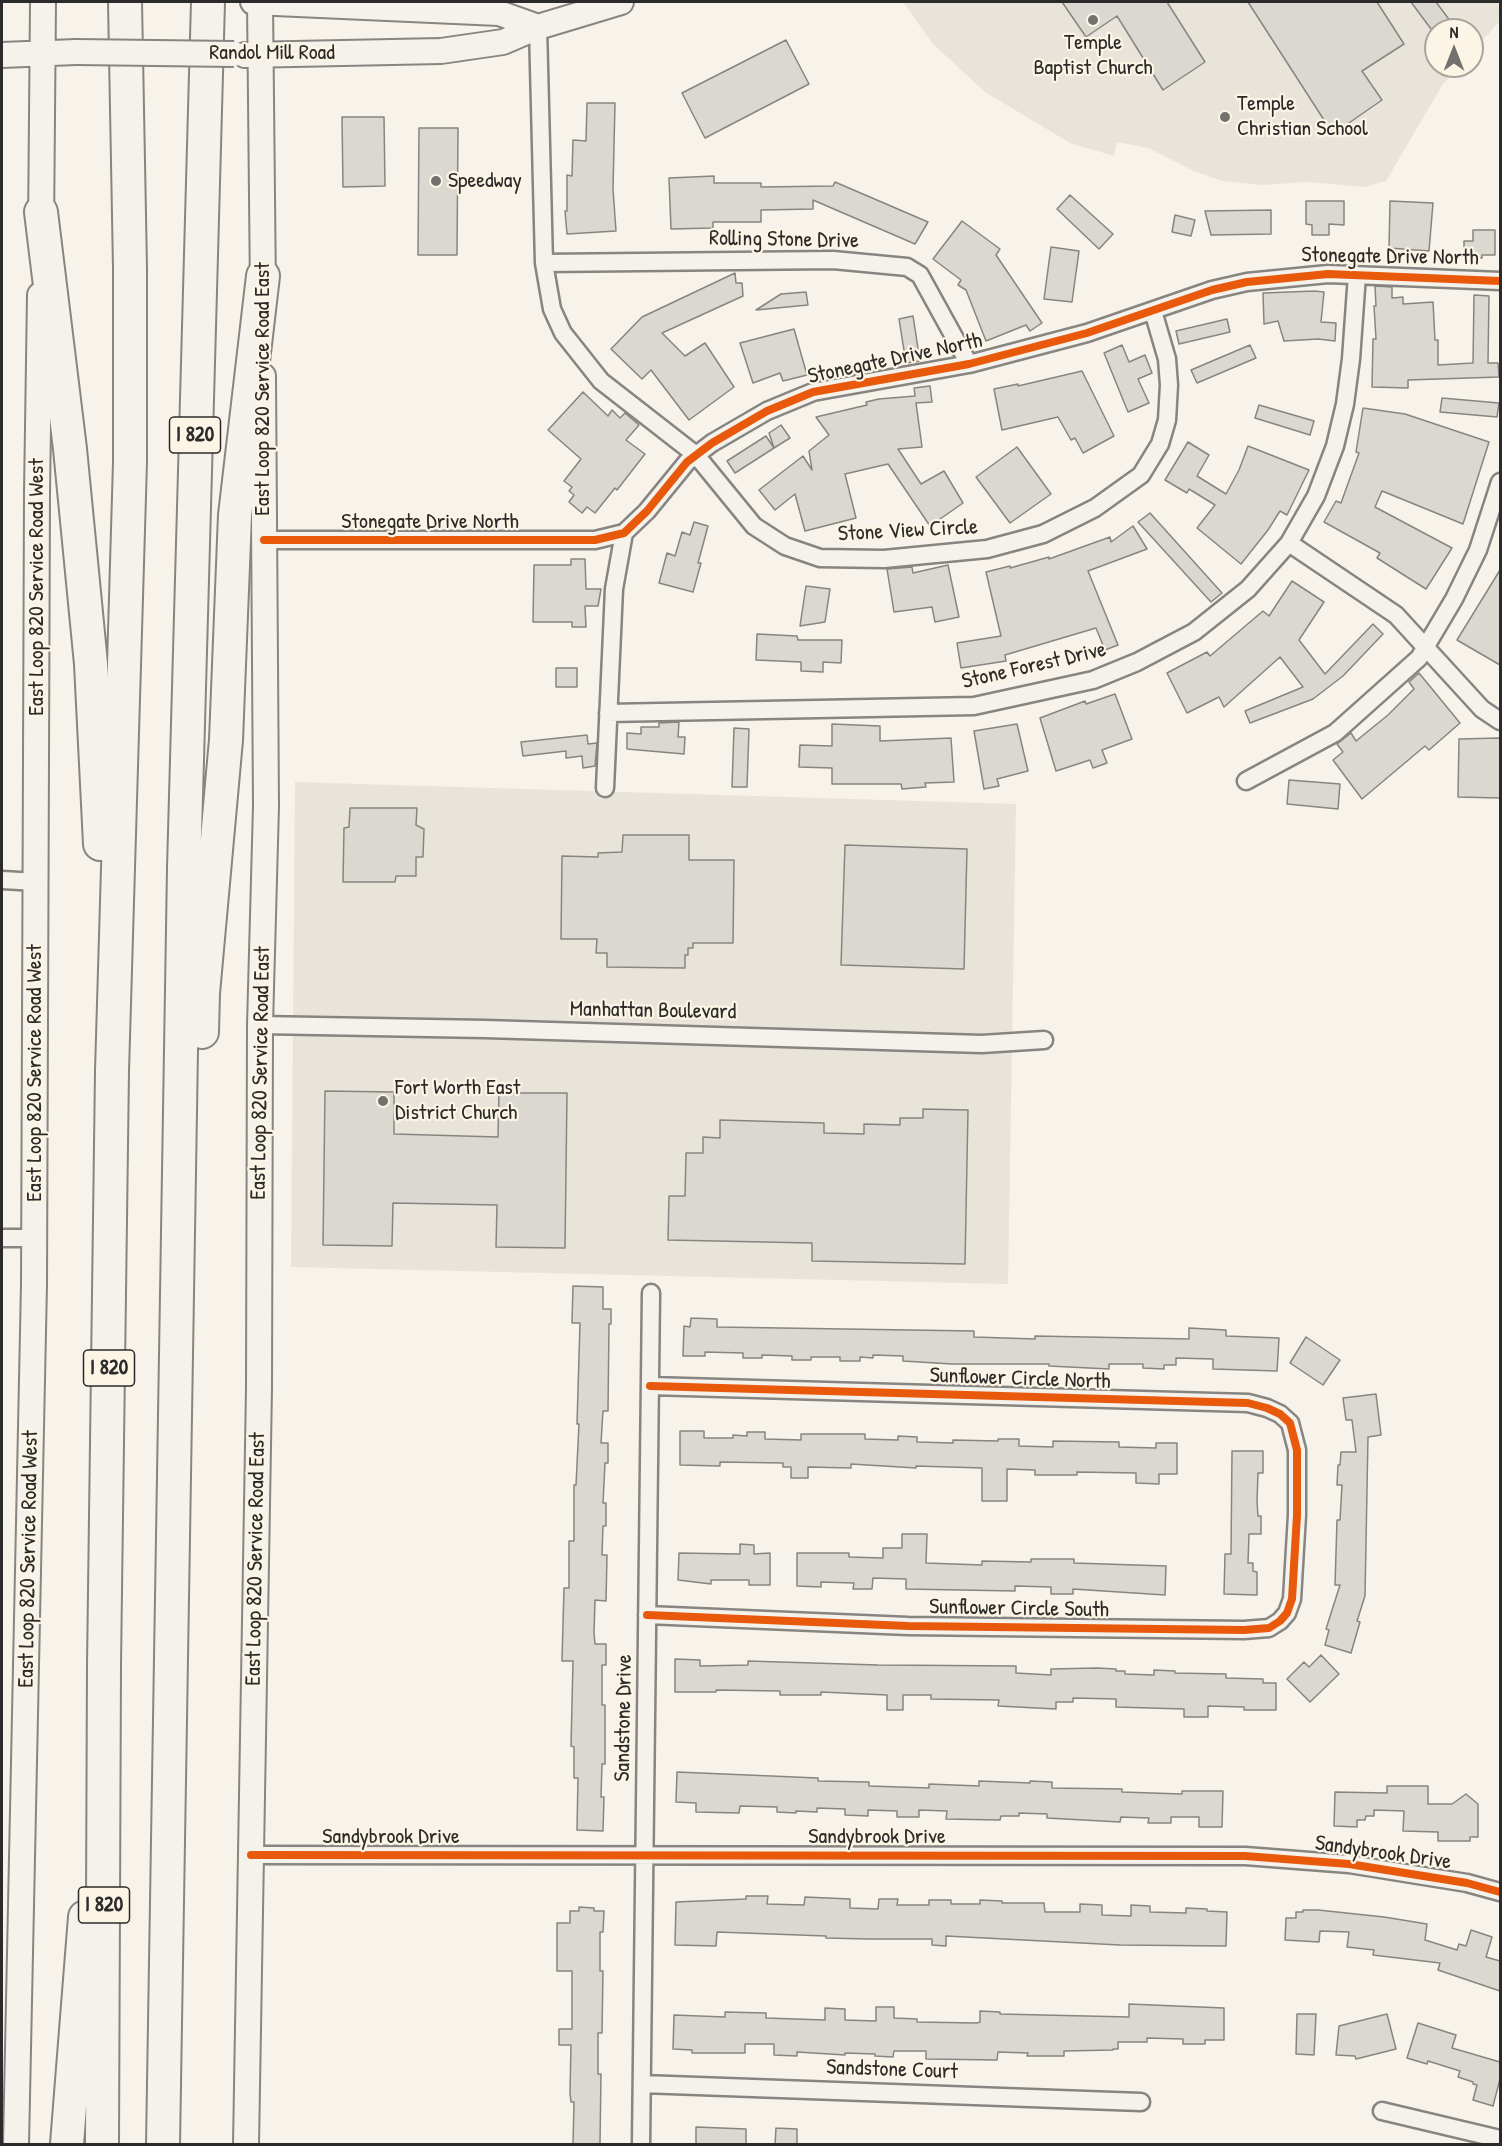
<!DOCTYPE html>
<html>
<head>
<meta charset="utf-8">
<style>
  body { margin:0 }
  #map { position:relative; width:1502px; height:2146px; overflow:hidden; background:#f7f3ea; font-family:"Patrick Hand",sans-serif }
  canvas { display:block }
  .frame { position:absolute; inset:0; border:3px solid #2b2b2b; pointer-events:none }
  .north { position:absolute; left:1424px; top:18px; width:60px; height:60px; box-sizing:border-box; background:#fcf5e5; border:2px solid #a8a49b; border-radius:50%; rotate:0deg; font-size:16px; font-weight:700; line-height:24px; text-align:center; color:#2b2b2b }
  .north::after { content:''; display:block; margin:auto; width:21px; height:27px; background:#72716e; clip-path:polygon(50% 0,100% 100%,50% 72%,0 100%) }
</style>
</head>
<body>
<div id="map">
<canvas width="1502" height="2146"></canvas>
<div class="frame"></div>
<div class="north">N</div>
</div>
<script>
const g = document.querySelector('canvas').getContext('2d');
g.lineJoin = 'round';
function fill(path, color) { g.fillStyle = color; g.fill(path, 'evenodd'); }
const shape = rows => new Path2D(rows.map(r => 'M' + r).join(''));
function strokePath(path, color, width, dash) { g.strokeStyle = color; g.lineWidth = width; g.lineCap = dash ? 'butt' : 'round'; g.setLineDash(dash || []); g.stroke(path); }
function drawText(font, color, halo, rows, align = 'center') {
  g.font = font + ' "Patrick Hand",sans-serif'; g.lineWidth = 4.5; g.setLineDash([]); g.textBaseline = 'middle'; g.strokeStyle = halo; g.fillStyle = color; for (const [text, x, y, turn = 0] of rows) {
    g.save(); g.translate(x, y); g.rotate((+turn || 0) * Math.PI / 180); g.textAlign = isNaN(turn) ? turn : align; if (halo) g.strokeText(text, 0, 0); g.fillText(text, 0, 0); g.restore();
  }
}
fill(shape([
  [903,2,1500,2,1500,21,1472,52,1472,30,1436,30,1436,66,1460,66,1443,84,1386,181,1364,187,1307,182,1262,185,1222,181,1194,171,1148,148,1117,142,1114,156,1070,143,985,92,932,43],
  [295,782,1016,804,1008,1284,291,1267]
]), '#e9e4d9');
const building = shape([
  [1062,2,1167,2,1205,62,1163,90,1117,16,1086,37,1062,2],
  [1248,2,1377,2,1404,44,1362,71,1382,100,1333,134,1248,2],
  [1411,2,1436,2,1451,22,1434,33,1411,2],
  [786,40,809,84,705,138,682,93,786,40],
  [587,103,615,103,613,189,616,231,567,234,565,211,567,211,567,175,572,176,573,140,586,141,587,103],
  [342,117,384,117,385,186,343,187,342,117],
  [419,128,458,128,457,255,418,255,419,128],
  [714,176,714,183,761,183,761,187,833,186,835,182,928,222,915,244,813,200,813,209,761,210,761,222,713,222,713,228,671,229,669,178,714,176],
  [1070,195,1113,234,1099,249,1057,209,1070,195],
  [1306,201,1344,201,1344,225,1329,224,1329,235,1312,235,1312,225,1306,224,1306,201],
  [1390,201,1433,203,1429,251,1389,248,1390,201],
  [1271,210,1271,234,1211,235,1205,211,1271,210],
  [1175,215,1195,220,1191,236,1172,232,1175,215],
  [962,221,1000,249,996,255,1042,323,1030,331,1026,325,986,341,966,290,958,285,961,280,933,259,962,221],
  [1473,230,1495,230,1495,255,1482,255,1482,258,1464,258,1464,241,1473,241,1473,230],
  [1051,247,1079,251,1072,302,1044,299,1051,247],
  [735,273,736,283,742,283,743,296,662,333,685,356,705,343,734,387,689,420,651,370,642,379,611,349,642,317,735,273],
  [1375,286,1392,287,1392,298,1403,297,1403,304,1433,302,1435,340,1438,340,1438,365,1473,363,1474,295,1489,296,1488,363,1498,363,1499,377,1408,380,1408,388,1372,387,1373,339,1376,339,1374,306,1376,306,1375,286],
  [1314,291,1324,292,1321,322,1336,323,1335,341,1318,339,1284,341,1278,321,1264,324,1263,293,1314,291],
  [806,292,808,305,756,310,781,294,806,292],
  [913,316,920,361,906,363,899,319,913,316],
  [1227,319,1230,332,1179,344,1176,331,1227,319],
  [794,329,807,375,783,381,780,373,753,383,740,343,794,329],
  [1122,345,1129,362,1145,355,1152,373,1138,379,1149,403,1128,412,1104,353,1122,345],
  [1250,345,1256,358,1197,383,1191,370,1250,345],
  [1082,371,1114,436,1083,453,1075,438,1071,440,1058,417,1002,430,994,389,1018,384,1018,386,1082,371],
  [930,386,932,402,916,403,922,447,898,449,921,484,944,471,963,503,930,526,888,464,845,474,856,518,805,531,795,494,775,510,759,490,803,456,812,470,809,451,829,435,816,417,867,405,866,402,879,399,915,396,914,388,930,386],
  [583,392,608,416,612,410,620,418,625,413,639,425,626,440,645,454,617,490,615,488,595,513,587,507,582,513,569,502,574,495,569,491,572,487,564,481,581,459,548,430,583,392],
  [1442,398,1499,403,1497,417,1440,412,1442,398],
  [1259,405,1314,421,1310,435,1255,418,1259,405],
  [1363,408,1405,414,1489,442,1463,524,1382,491,1375,507,1452,548,1426,589,1377,558,1380,553,1324,522,1336,501,1341,503,1359,453,1356,452,1363,408],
  [781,425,790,438,774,448,769,433,781,425],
  [766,436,774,448,735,473,727,461,766,436],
  [1188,442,1209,455,1197,476,1226,494,1239,470,1248,446,1309,470,1287,515,1280,511,1268,530,1241,564,1197,528,1215,505,1189,489,1187,493,1165,480,1188,442],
  [1017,447,1051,494,1010,523,976,477,1017,447],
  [1150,513,1222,593,1211,602,1138,522,1150,513],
  [694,522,708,526,698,563,701,563,693,592,659,583,667,553,675,556,682,532,690,535,694,522],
  [1133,526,1147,549,1088,571,1118,645,1105,650,1096,628,1005,655,1006,661,961,668,957,643,1001,636,986,572,1010,566,1010,568,1049,557,1049,559,1110,537,1111,542,1133,526],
  [571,559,585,559,586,589,601,589,598,606,585,606,586,627,572,627,572,622,533,622,534,565,571,565,571,559],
  [948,565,959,617,935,622,932,607,894,612,887,569,912,567,913,573,948,565],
  [1500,570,1500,665,1457,640,1500,570],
  [1292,581,1324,602,1299,640,1325,674,1373,624,1383,634,1343,676,1313,699,1250,723,1245,711,1303,687,1280,657,1224,707,1219,697,1187,713,1167,673,1207,652,1210,656,1263,611,1269,616,1292,581],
  [806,586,830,589,825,622,800,626,806,586],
  [757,634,797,636,798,640,842,640,841,663,823,662,823,672,801,671,801,662,756,660,757,634],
  [556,668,577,668,577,687,556,687,556,668],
  [1419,673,1460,723,1429,750,1425,746,1362,799,1333,760,1343,752,1337,744,1351,733,1356,741,1388,715,1414,689,1409,682,1419,673],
  [1115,694,1132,739,1102,750,1107,763,1093,768,1090,760,1056,771,1040,718,1085,701,1086,704,1115,694],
  [679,722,678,737,685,737,684,754,627,749,627,733,641,734,641,727,659,727,659,723,679,722],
  [832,724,880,726,880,741,951,738,954,782,925,783,926,787,902,789,901,784,832,784,832,768,799,767,800,745,832,746,832,724],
  [1017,724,1028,771,997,779,999,786,984,789,974,731,1017,724],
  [734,728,749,729,747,787,732,787,734,728],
  [587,735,588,744,597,743,595,766,583,768,582,756,566,758,566,751,523,756,521,742,587,735],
  [1500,738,1500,798,1458,797,1459,739,1500,738],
  [1289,780,1340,784,1338,809,1287,804,1289,780],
  [350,808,417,808,416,825,424,829,423,857,416,857,416,876,396,876,395,882,343,882,344,828,349,827,350,808],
  [623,835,689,835,689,860,734,860,733,943,693,943,693,948,688,948,688,955,685,955,685,968,607,967,607,953,596,953,597,939,561,939,562,856,598,857,598,853,622,852,623,835],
  [845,845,967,849,964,969,841,965,845,845],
  [325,1091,394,1092,394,1134,498,1137,499,1093,567,1093,565,1248,496,1247,497,1205,393,1203,392,1246,323,1245,325,1091],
  [923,1109,968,1110,965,1264,812,1261,812,1243,668,1240,669,1196,685,1196,686,1153,703,1153,703,1137,720,1138,720,1120,824,1123,824,1133,864,1134,864,1124,900,1125,900,1118,923,1118,923,1109],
  [573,1286,603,1287,603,1309,611,1309,611,1324,609,1324,608,1411,603,1411,601,1443,608,1443,608,1463,605,1463,603,1503,606,1503,606,1526,603,1526,602,1555,607,1555,606,1601,595,1600,594,1633,595,1644,606,1644,606,1665,602,1665,602,1705,605,1705,605,1764,602,1764,601,1797,604,1797,603,1831,577,1830,578,1778,574,1778,574,1747,571,1746,573,1661,562,1661,564,1588,569,1588,569,1541,574,1541,574,1485,576,1485,579,1424,577,1424,580,1323,572,1323,573,1286],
  [691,1318,717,1319,717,1327,974,1331,974,1337,1035,1339,1035,1336,1189,1339,1189,1328,1226,1330,1226,1336,1279,1338,1277,1371,1213,1369,1213,1359,1176,1358,1176,1365,1164,1365,1164,1369,1143,1368,1143,1364,1109,1364,1109,1369,1049,1366,1049,1364,952,1364,903,1361,903,1356,873,1355,873,1358,860,1357,860,1361,840,1361,840,1357,811,1357,811,1360,792,1360,792,1356,762,1355,762,1358,743,1358,743,1353,705,1352,705,1356,683,1356,684,1326,690,1327,691,1318],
  [1306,1337,1340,1360,1323,1385,1290,1363,1306,1337],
  [1376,1394,1381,1435,1368,1437,1365,1596,1357,1621,1360,1622,1351,1653,1325,1645,1329,1630,1326,1629,1340,1585,1335,1585,1337,1520,1340,1520,1342,1485,1337,1485,1338,1465,1340,1465,1341,1452,1356,1452,1352,1420,1346,1420,1343,1398,1376,1394],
  [680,1431,704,1431,704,1438,733,1438,733,1435,747,1436,747,1432,765,1432,765,1439,801,1440,801,1434,865,1434,865,1439,898,1440,898,1436,917,1437,917,1442,953,1443,953,1440,998,1441,998,1439,1019,1439,1019,1446,1053,1447,1053,1441,1119,1442,1119,1447,1156,1448,1156,1443,1177,1443,1177,1474,1159,1474,1159,1484,1136,1483,1136,1473,1077,1472,1077,1475,1035,1475,1035,1470,1007,1469,1007,1501,982,1501,982,1468,916,1466,916,1468,851,1464,851,1468,808,1467,808,1478,791,1478,791,1467,783,1467,783,1463,720,1462,720,1466,680,1465,680,1431],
  [1232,1451,1263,1451,1263,1473,1258,1473,1257,1502,1258,1516,1261,1516,1261,1534,1249,1534,1248,1563,1253,1563,1253,1571,1257,1572,1257,1595,1224,1594,1225,1554,1231,1554,1232,1451],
  [902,1534,927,1534,926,1563,982,1565,982,1561,1031,1562,1031,1559,1074,1559,1074,1563,1166,1566,1165,1595,1073,1589,1073,1594,1051,1594,1051,1587,1015,1586,1015,1591,906,1589,906,1579,873,1578,872,1589,853,1589,854,1583,821,1582,821,1587,797,1586,797,1553,849,1553,849,1557,883,1558,883,1548,902,1548,902,1534],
  [740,1544,754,1545,754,1554,770,1553,770,1585,749,1585,749,1580,711,1580,711,1584,678,1580,679,1553,740,1554,740,1544],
  [1321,1655,1339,1674,1310,1702,1287,1679,1304,1662,1309,1667,1321,1655],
  [675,1659,700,1660,700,1666,748,1665,748,1661,878,1665,1016,1666,1016,1673,1051,1675,1051,1669,1097,1668,1116,1669,1116,1671,1125,1671,1125,1674,1154,1675,1154,1670,1175,1671,1175,1673,1226,1674,1226,1678,1263,1679,1263,1683,1276,1683,1276,1710,1244,1710,1244,1707,1208,1706,1208,1717,1184,1717,1184,1709,1116,1707,1116,1699,1073,1698,1073,1702,1056,1702,1056,1709,998,1706,999,1700,931,1699,931,1695,903,1695,903,1710,887,1710,887,1695,821,1692,821,1695,780,1695,780,1691,716,1690,716,1692,675,1692,675,1659],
  [677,1772,818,1778,818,1781,869,1782,869,1786,929,1788,929,1784,979,1786,979,1781,1030,1783,1030,1781,1052,1782,1052,1788,1122,1789,1122,1792,1182,1794,1182,1791,1223,1791,1222,1827,1199,1827,1199,1817,1171,1817,1171,1823,1148,1823,1149,1818,1121,1817,1120,1822,1047,1818,1047,1814,1019,1813,1019,1816,1001,1816,1000,1820,946,1819,947,1811,919,1810,919,1817,897,1817,897,1811,868,1810,868,1816,845,1815,845,1809,817,1808,817,1812,796,1811,796,1813,777,1812,777,1807,740,1806,739,1813,696,1812,696,1803,676,1802,677,1772],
  [1387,1786,1428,1786,1428,1804,1452,1804,1466,1794,1478,1804,1478,1837,1470,1837,1470,1841,1438,1841,1438,1832,1403,1831,1404,1811,1374,1810,1374,1816,1366,1816,1365,1820,1357,1820,1357,1827,1334,1826,1335,1792,1387,1793,1387,1786],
  [746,1896,768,1896,767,1904,804,1905,805,1897,850,1899,850,1908,878,1909,879,1899,898,1899,897,1905,929,1905,929,1900,951,1900,951,1904,980,1904,980,1900,1002,1901,1002,1903,1044,1903,1045,1912,1080,1912,1080,1904,1102,1905,1102,1915,1131,1916,1131,1905,1150,1906,1150,1912,1186,1913,1186,1908,1207,1909,1207,1911,1227,1912,1226,1946,1120,1945,946,1936,946,1946,932,1945,932,1939,868,1939,826,1938,826,1936,717,1932,716,1946,675,1945,676,1902,746,1899,746,1896],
  [579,1907,594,1908,594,1911,604,1911,603,1932,600,1932,600,1971,603,1971,602,2033,598,2033,598,2074,601,2074,600,2143,596,2145,573,2145,574,2102,571,2102,570,2093,571,2045,559,2045,559,2029,572,2029,572,1971,557,1971,557,1923,570,1923,570,1911,579,1911,579,1907],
  [1303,1910,1318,1910,1384,1917,1427,1924,1425,1940,1457,1950,1459,1944,1466,1946,1471,1930,1492,1937,1486,1957,1500,1961,1500,1991,1438,1970,1440,1963,1373,1955,1374,1950,1347,1947,1349,1932,1320,1931,1319,1942,1285,1940,1286,1918,1296,1918,1296,1912,1303,1912,1303,1910],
  [1129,2004,1224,2008,1224,2040,1205,2040,1205,2044,1183,2044,1183,2039,1147,2038,1147,2042,1118,2042,1118,2049,1113,2049,1113,2050,1064,2051,1064,2056,1027,2056,1028,2053,998,2052,997,2060,926,2059,926,2051,894,2051,893,2057,875,2056,875,2054,845,2053,845,2055,797,2052,797,2056,774,2055,774,2044,745,2044,745,2053,692,2053,692,2050,673,2049,674,2015,725,2017,725,2012,766,2013,766,2018,825,2020,825,2008,845,2009,845,2020,876,2021,876,2007,894,2007,894,2018,917,2019,917,2022,977,2023,980,2022,980,2011,1000,2012,1000,2014,1129,2017,1129,2004],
  [1297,2014,1316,2014,1314,2055,1296,2054,1297,2014],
  [1387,2014,1396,2049,1356,2059,1355,2056,1336,2055,1339,2026,1387,2014],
  [1418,2023,1456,2035,1452,2048,1500,2062,1500,2079,1493,2106,1473,2100,1477,2085,1473,2084,1473,2082,1458,2077,1460,2071,1428,2061,1427,2064,1407,2058,1418,2023],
  [696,2127,746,2129,746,2145,696,2145,696,2127],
  [776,2128,797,2129,797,2145,775,2145,776,2128]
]);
fill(building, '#dad8d1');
strokePath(building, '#878581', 1.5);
const street = shape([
  [538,27,544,263,552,309,563,333,601,381,696,455,754,526,785,546,820,558,884,559,987,549,1043,534,1095,508,1141,475,1160,444,1167,420,1169,385,1167,359,1153,311],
  [544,263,833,260,907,267,920,275,969,364],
  [264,540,595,540,624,533,647,511,687,462,712,443,767,411,813,392,969,364,1087,333,1212,290,1247,282,1328,274,1500,281],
  [1289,543,1396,615,1482,709,1500,721],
  [608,713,974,706,1093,680,1137,662,1194,632,1248,589,1289,543,1316,496,1335,446,1345,404,1351,359,1357,275],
  [1246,781,1335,733,1419,658,1454,599,1478,550,1500,482],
  [605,788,614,589,624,533],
  [2,880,37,882],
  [260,1025,485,1029,982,1044,1044,1040],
  [2,1238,34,1238],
  [647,1615,908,1626,1244,1630,1269,1628,1280,1621,1287,1613,1292,1599,1297,1515,1297,1450,1290,1423,1280,1414,1267,1408,1248,1403,650,1386],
  [251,1855,1245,1856,1349,1864,1467,1883,1500,1892],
  [642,2084,1141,2102],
  [1382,2111,1500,2139],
  [641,2144,651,1293]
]);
const secondary = shape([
  [253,2,499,13,538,27],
  [260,2,263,293],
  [2,55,76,52],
  [245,55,441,51,503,42,538,27,621,2],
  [41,230,43,2],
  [16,2144,34,1284,37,493,40,295],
  [246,2144,259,1388,260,1025,266,806,263,376]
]);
const highway = shape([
  [41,212,70,449,91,664,100,844],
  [202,1032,203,993,226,740,235,515,263,276],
  [67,2144,85,1917],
  [102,2144,104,1665,112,1071,130,462,130,269,125,2],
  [163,2144,184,868,208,2]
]);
strokePath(street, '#878581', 21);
strokePath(secondary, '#878581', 28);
strokePath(highway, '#878581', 36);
strokePath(street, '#f5f2ec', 16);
strokePath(secondary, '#f5f2ec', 24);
strokePath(highway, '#f5f2ec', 32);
const secondaryBridge = shape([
  [76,52,234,54]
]);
strokePath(secondaryBridge, '#878581', 28, []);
strokePath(secondaryBridge, '#f5f2ec', 24);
strokePath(shape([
  [264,540,595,540,624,533,647,511,687,462,712,443,767,411,813,392,969,364,1087,333,1212,290,1247,282,1328,274,1500,281],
  [647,1615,908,1626,1244,1630,1269,1628,1280,1621,1287,1613,1292,1599,1297,1515,1297,1450,1290,1423,1280,1414,1267,1408,1248,1403,650,1386],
  [251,1855,1245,1856,1349,1864,1467,1883,1500,1892]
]), '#e8590c', 8);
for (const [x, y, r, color] of [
  [1093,20,6,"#72716e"],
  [1225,117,6,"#72716e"],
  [436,181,6,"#72716e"],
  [383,1101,6,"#72716e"]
]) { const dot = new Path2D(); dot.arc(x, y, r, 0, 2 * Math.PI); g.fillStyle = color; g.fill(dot); strokePath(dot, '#fcf5e5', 2); }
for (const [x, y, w] of [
  [195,435,51],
  [109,1368,51],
  [104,1905,51]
]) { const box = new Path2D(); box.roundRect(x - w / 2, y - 18, w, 36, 4.5); g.fillStyle = '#fcf5e5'; g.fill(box); strokePath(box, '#2b2b2b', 1.5); }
drawText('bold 21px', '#2b2b2b', null, [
  ["I 820",195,435],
  ["I 820",109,1368],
  ["I 820",104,1905]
]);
drawText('22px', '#2b2b2b', '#fcf5e5', [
  ["Temple",1093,43,"center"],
  ["Baptist Church",1093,68,"center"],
  ["Temple",1237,104],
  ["Christian School",1237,129],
  ["Speedway",448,181],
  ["Fort Worth East",395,1088],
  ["District Church",395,1113]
], 'left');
drawText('22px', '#2b2b2b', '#fcf5e5', [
  ["Randol Mill Road",272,53],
  ["Rolling Stone Drive",784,240,1],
  ["Stonegate Drive North",1390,257,1],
  ["Stonegate Drive North",895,359,-12],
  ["East Loop 820 Service Road East",263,389,-90],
  ["Stonegate Drive North",430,522],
  ["Stone View Circle",908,531,-3],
  ["East Loop 820 Service Road West",37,587,-90],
  ["Stone Forest Drive",1034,666,-13],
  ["Manhattan Boulevard",653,1011,1],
  ["East Loop 820 Service Road West",35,1073,-90],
  ["East Loop 820 Service Road East",261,1073,-89],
  ["Sunflower Circle North",1020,1379,2],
  ["East Loop 820 Service Road West",29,1559,-89],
  ["East Loop 820 Service Road East",256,1559,-89],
  ["Sunflower Circle South",1019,1609,1],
  ["Sandstone Drive",624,1718,-89],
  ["Sandybrook Drive",391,1837],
  ["Sandybrook Drive",877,1837],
  ["Sandybrook Drive",1383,1853,8],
  ["Sandstone Court",892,2070,2]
]);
</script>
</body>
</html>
